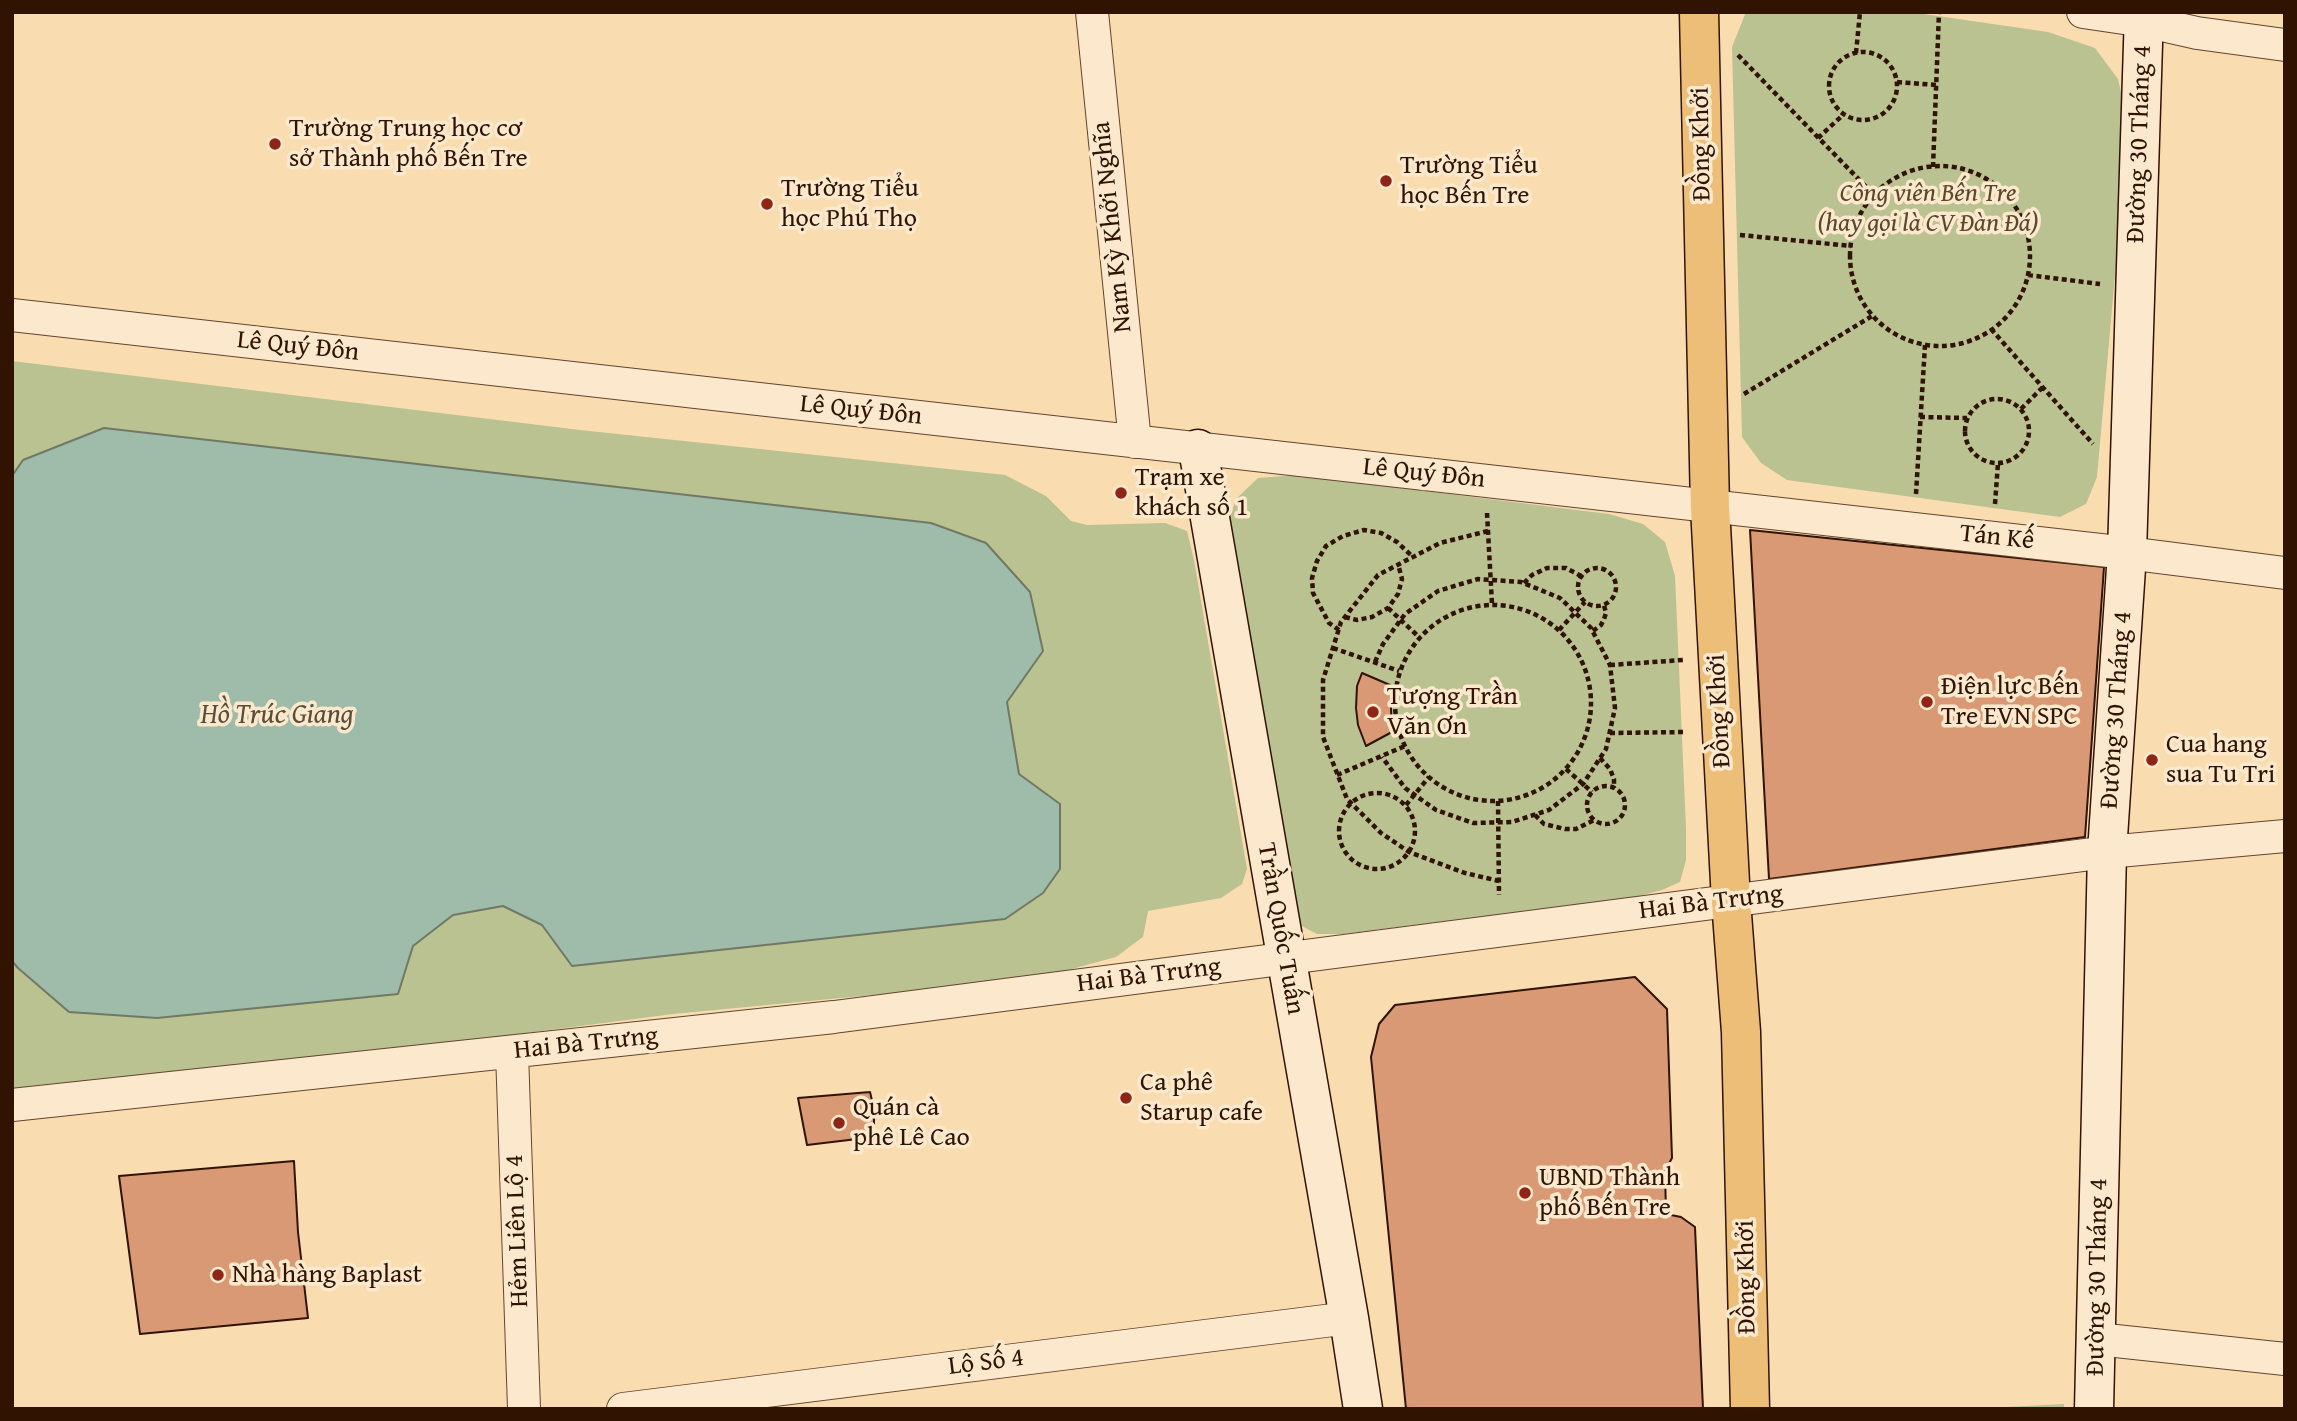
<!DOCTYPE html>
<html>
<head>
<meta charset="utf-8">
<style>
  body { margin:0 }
  #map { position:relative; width:2297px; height:1421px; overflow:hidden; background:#fadcb1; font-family:"Gentium Book Plus",serif }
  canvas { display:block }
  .frame { position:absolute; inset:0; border:14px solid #311302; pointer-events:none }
</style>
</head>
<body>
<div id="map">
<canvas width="2297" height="1421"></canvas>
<div class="frame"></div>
</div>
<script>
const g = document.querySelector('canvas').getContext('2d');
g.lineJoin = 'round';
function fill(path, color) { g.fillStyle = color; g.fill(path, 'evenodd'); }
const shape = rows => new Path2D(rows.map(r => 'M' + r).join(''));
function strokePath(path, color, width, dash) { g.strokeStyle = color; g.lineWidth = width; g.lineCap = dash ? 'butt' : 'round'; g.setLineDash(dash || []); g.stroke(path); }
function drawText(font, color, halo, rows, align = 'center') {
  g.font = font + ' "Gentium Book Plus",serif'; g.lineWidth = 7; g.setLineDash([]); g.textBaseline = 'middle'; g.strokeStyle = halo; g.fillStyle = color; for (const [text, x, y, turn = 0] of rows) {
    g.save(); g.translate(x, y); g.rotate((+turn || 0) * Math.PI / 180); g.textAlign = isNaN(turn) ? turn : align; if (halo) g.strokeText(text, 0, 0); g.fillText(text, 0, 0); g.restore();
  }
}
fill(shape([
  [1746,12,1910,12,2048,32,2095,48,2118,79,2126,114,2115,275,2097,477,2086,504,2060,517,1787,480,1761,463,1742,437,1732,47],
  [12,361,580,430,1005,475,1046,496,1071,521,1087,525,1165,523,1187,531,1194,560,1247,869,1242,884,1221,898,1148,911,1143,937,1116,957,1057,973,904,992,673,1014,434,1045,12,1089],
  [1297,475,1609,514,1643,524,1665,542,1675,576,1686,829,1686,860,1680,882,1662,890,1635,897,1344,934,1317,934,1298,924,1226,528,1236,499,1258,478],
  [2064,1404,2064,1409,1968,1409]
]), '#b9c290');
const water = shape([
  [104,428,931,523,986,543,1030,592,1043,651,1007,702,1019,774,1060,804,1060,869,1043,893,1005,919,572,966,542,925,503,906,453,915,413,946,398,994,157,1018,69,1012,18,968,12,961,12,476,23,460,104,428]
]);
fill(water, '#9ebca9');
strokePath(water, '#727866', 2);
const building = shape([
  [1750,530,2104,567,2085,837,1769,879,1750,530],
  [1362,673,1390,685,1392,732,1366,746,1358,725,1356,708,1357,686,1362,673],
  [1635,977,1667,1009,1672,1158,1665,1171,1666,1214,1681,1217,1695,1227,1703,1409,1406,1409,1371,1057,1379,1024,1395,1005,1635,977],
  [870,1092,874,1109,874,1137,807,1145,798,1098,870,1092],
  [294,1161,298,1232,308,1318,140,1334,119,1176,294,1161]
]);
fill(building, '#d89974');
strokePath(building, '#311302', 2);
const street = shape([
  [1092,12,1135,442],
  [2083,12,2144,21,2197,33,2285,45],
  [12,315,2127,553,2285,573],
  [512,1052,524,1409],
  [12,1105,834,1017,2107,852,2285,836],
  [2097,1339,2285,1359],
  [623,1409,1349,1318]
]);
const secondary = shape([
  [1198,449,1349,1318,1363,1409],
  [2094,1409,2107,852,2127,553,2144,12]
]);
const primary = shape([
  [1699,12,1710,507,1731,901,1741,1032,1750,1409]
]);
strokePath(street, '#63452e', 34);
strokePath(secondary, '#311302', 41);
strokePath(primary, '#311302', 41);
strokePath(shape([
  '1829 86a34 34 0 1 1 68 0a34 34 0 1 1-68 0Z',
  [1856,53,1860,12],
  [1738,55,1874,195],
  [1897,82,1936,85],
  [1818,138,1844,114],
  '1850 256a90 90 0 1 1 180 0a90 90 0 1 1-180 0Z',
  [1933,167,1939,12],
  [1740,235,1851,246],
  [2028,275,2100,284],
  [1991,329,2093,444],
  [1744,394,1872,316],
  '1965 431a32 32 0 1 1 64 0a32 32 0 1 1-64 0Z',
  [2021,409,2043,387],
  [1920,417,1967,418],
  [1916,494,1925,345],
  [1995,504,1998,463],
  [1487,513,1492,604],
  [1488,531,1440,543,1378,575,1341,622,1323,680,1323,737,1347,799,1381,833,1409,852,1465,873,1499,881],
  '1578 587a19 19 0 1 1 38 0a19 19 0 1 1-38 0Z',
  [1524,583,1532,575,1547,568,1566,568,1581,576],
  '1395 703a98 98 0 1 1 196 0a98 98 0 1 1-196 0Z',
  [1388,608,1420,638],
  [1345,617,1357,620,1372,617,1388,608,1398,594,1402,579,1398,564],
  [1339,630,1329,623,1313,593,1312,578,1317,561,1326,546,1343,536,1364,530,1381,533,1397,542,1413,557],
  [1559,630,1585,602],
  [1593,631,1601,625,1604,619,1606,613,1604,605],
  [1333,648,1399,671],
  [1375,662,1383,644,1405,614,1438,591,1478,579,1521,582,1560,598,1591,628,1610,665,1615,708,1606,749,1583,784,1549,810,1512,822,1473,823,1436,810,1405,788,1382,757],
  [1610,665,1683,660],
  [1610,733,1686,732],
  [1600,758,1610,769,1614,779,1614,788],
  [1566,769,1592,792],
  [1337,775,1405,746],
  '1587 805a19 19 0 1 1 38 0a19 19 0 1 1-38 0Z',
  '1339 831a38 38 0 1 1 76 0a38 38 0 1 1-76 0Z',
  [1498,801,1499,895],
  [1406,805,1429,777],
  [1535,815,1544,824,1565,829,1576,829,1594,820]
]), '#311302', 4.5, [5, 3.5]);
strokePath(street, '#fce8cc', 32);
strokePath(secondary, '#fce8cc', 38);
strokePath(primary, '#edbe78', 38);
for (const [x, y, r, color] of [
  [275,144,7,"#8f2418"],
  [1386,181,7,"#8f2418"],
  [767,204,7,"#8f2418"],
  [1121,493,7,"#8f2418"],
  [1927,702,7,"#8f2418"],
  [1373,712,7,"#8f2418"],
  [2152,760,7,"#8f2418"],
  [1126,1098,7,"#8f2418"],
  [839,1123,7,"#8f2418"],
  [1525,1193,7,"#8f2418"],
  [218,1275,7,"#8f2418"]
]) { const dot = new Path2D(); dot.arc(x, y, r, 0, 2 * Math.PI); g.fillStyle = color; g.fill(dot); strokePath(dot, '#fce8cc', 2.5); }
drawText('26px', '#311302', '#fce8cc', [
  ["Trường Trung học cơ",289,129],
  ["sở Thành phố Bến Tre",289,159],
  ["Trường Tiểu",1400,166],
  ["học Bến Tre",1400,196],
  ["Trường Tiểu",781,189],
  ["học Phú Thọ",781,219],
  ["Trạm xe",1135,478],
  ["khách số 1",1135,508],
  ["Điện lực Bến",1941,687],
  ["Tre EVN SPC",1941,717],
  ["Tượng Trần",1387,697],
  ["Văn Ơn",1387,727],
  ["Cua hang",2166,745],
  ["sua Tu Tri",2166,775],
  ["Ca phê",1140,1083],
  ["Starup cafe",1140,1113],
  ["Quán cà",853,1108],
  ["phê Lê Cao",853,1138],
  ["UBND Thành",1539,1178],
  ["phố Bến Tre",1539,1208],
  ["Nhà hàng Baplast",232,1275]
], 'left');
drawText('26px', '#311302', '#fce8cc', [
  ["Đồng Khởi",1702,144,-91],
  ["Đường 30 Tháng 4",2140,144,-88],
  ["Nam Kỳ Khởi Nghĩa",1113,227,-96],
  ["Lê Quý Đôn",298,347,6],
  ["Lê Quý Đôn",861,411,6],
  ["Lê Quý Đôn",1424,474,6],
  ["Tán Kế",1997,538,6],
  ["Đường 30 Tháng 4",2117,710,-86],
  ["Đồng Khởi",1720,711,-93],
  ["Hai Bà Trưng",1711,903,-7],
  ["Trần Quốc Tuấn",1280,929,80],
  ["Hai Bà Trưng",1149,976,-7],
  ["Hai Bà Trưng",586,1044,-6],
  ["Hẻm Liên Lộ 4",518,1231,-92],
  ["Đồng Khởi",1747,1277,-91],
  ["Đường 30 Tháng 4",2098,1277,-89],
  ["Lộ Số 4",986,1363,-7]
]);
drawText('italic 26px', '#5a482d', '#fce8cc', [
  ["Công viên Bến Tre",1928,194],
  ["(hay gọi là CV Đàn Đá)",1928,224]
]);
drawText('italic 28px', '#574e3c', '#fce8cc', [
  ["Hồ Trúc Giang",277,716]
]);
</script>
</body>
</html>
